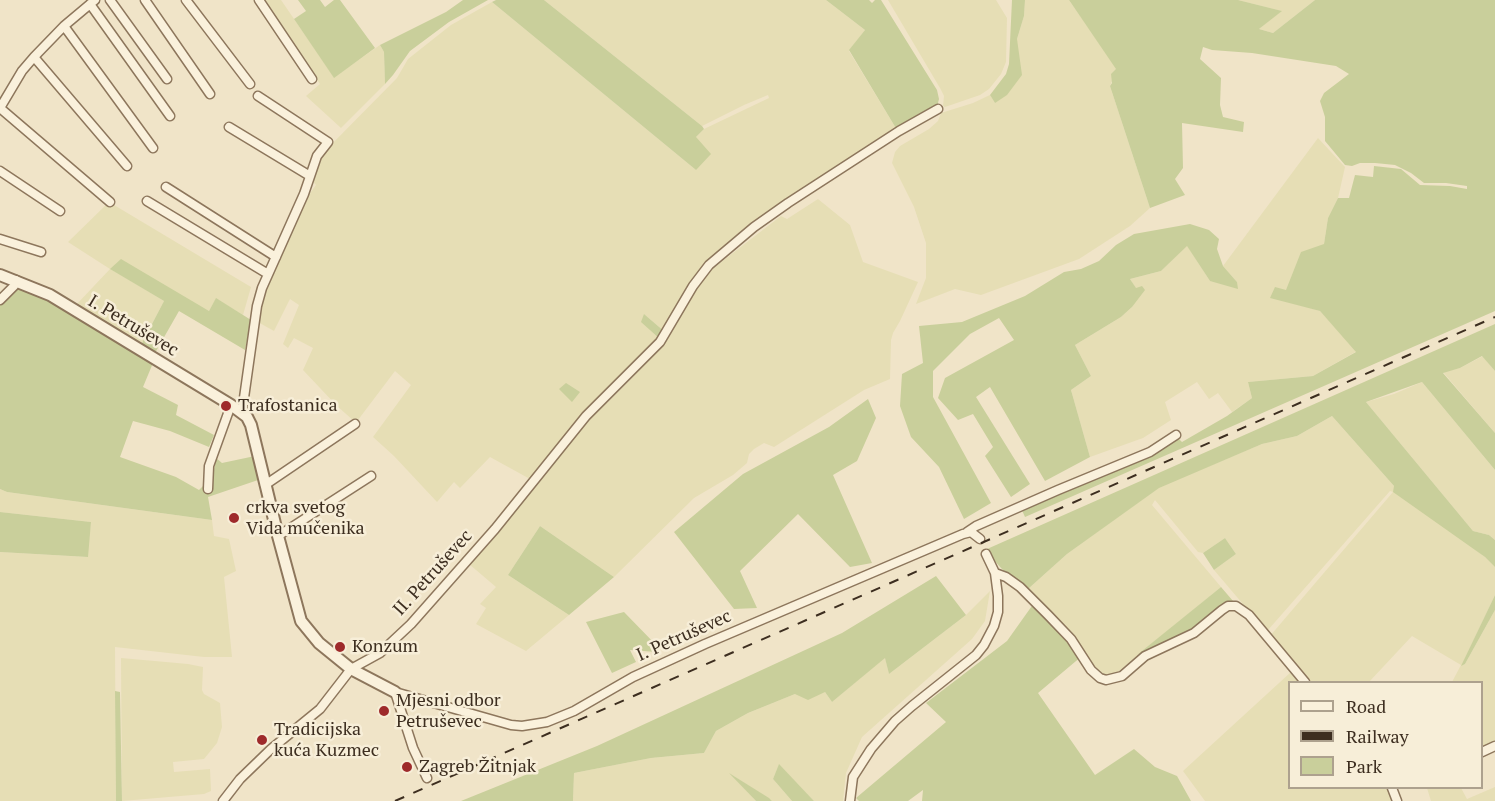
<!DOCTYPE html>
<html>
<head>
<meta charset="utf-8">
<style>
  body { margin:0 }
  #map { position:relative; width:1495px; height:801px; overflow:hidden; background:#f0e4c8; font-family:"PT Serif",serif }
  canvas { display:block }
  .legend { position:absolute; left:1288px; top:681px; width:195px; height:108px; box-sizing:border-box; background:#f7eed8; border:2px solid #ada18e; margin:0; padding:8px 10px; list-style:none; font-size:18px; color:#3d2e20 }
  .legend li { display:flex; align-items:center; gap:12px; height:30px }
  .legend b { width:30px; border:2px solid #ada18e }
</style>
</head>
<body>
<div id="map">
<canvas width="1495" height="801"></canvas>
<ul class="legend">
<li><b style="height:8px;background:#faf1dc"></b>Road</li>
<li><b style="height:8px;background:#3d2e20"></b>Railway</li>
<li><b style="height:16px;background:#c9cf9b"></b>Park</li>
</ul>
</div>
<script>
const g = document.querySelector('canvas').getContext('2d');
g.lineJoin = 'round';
function fill(path, color) { g.fillStyle = color; g.fill(path, 'evenodd'); }
const shape = rows => new Path2D(rows.map(r => 'M' + r).join(''));
function strokePath(path, color, width, dash) { g.strokeStyle = color; g.lineWidth = width; g.lineCap = dash ? 'butt' : 'round'; g.setLineDash(dash || []); g.stroke(path); }
function drawText(font, color, halo, rows, align = 'center') {
  g.font = font + ' "PT Serif",serif'; g.lineWidth = 5; g.setLineDash([]); g.textBaseline = 'middle'; g.strokeStyle = halo; g.fillStyle = color; for (const [text, x, y, turn = 0] of rows) {
    g.save(); g.translate(x, y); g.rotate((+turn || 0) * Math.PI / 180); g.textAlign = isNaN(turn) ? turn : align; if (halo) g.strokeText(text, 0, 0); g.fillText(text, 0, 0); g.restore();
  }
}
fill(shape([
  [262,0,281,0,334,77,380,45,384,52,385,84,341,128,306,96,320,84],
  [544,0,826,0,865,30,849,51,897,130,705,267,665,332,644,314,660,339,562,439,530,479,490,457,460,488,454,482,437,502,394,456,373,437,411,385,395,371,358,420,354,421,337,406,303,370,313,348,294,338,288,348,283,344,299,305,290,299,274,331,256,321,263,294,308,196,316,185,312,180,319,159,325,151,397,78,408,59,451,25,492,2,696,170,696,137,704,129,769,98,768,95,744,105,702,126],
  [888,0,996,0,1007,18,1006,62,1001,74,989,89,980,95,945,107,943,106,944,96,940,88],
  [1025,0,1069,0,1117,69,1110,86,1150,208,1130,226,1079,259,981,295,955,289,916,304,926,278,926,243,914,207,892,163,895,152,900,146,929,129,938,121,941,113,973,103,990,95,995,103,1017,51,1017,39,1024,16],
  [1238,0,1315,0,1273,33,1259,29,1281,11],
  [1318,138,1345,167,1338,198,1328,218,1324,244,1308,307,1320,311,1357,351,1313,376,1248,382,1252,398,1232,412,1218,393,1209,399,1197,382,1165,402,1171,420,1143,438,1090,457,1071,390,1091,376,1075,345,1121,317,1132,307,1136,289,1130,279,1161,271,1187,245,1210,281,1237,282,1223,266],
  [818,199,850,225,863,262,918,282,900,321,893,333,891,340,890,379,864,390,774,447,764,443,754,449,749,454,747,463,733,475,694,498,614,577,540,526,508,575,569,615,526,651,476,624,486,608,480,604,496,587,469,564,565,443,605,401,607,403,633,377,668,339,703,276,781,216,787,219],
  [109,202,251,287,243,315,216,299,209,311,111,269,164,301,141,345,76,305,110,269,68,242],
  [1483,356,1495,371,1495,433,1443,372,1460,368],
  [1422,382,1495,470,1495,540,1489,535,1473,531,1366,402,1394,394],
  [1332,416,1394,486,1485,557,1495,567,1495,595,1462,665,1465,664,1495,610,1495,744,1482,750,1482,682,1452,682,1461,665,1412,636,1369,682,1309,682,1270,636,1393,492,1390,491,1268,630,1265,630,1214,570,1236,554,1225,538,1203,553,1198,552,1155,500,1152,505,1221,587,1114,675,1108,676,1095,669,1028,589,1067,554,1159,487,1262,444,1297,436],
  [0,489,7,492,212,520,214,536,229,539,236,571,224,577,232,657,204,657,115,647,116,801,0,801,0,552,87,557,91,522,0,512],
  [990,591,985,621,972,639,862,737,846,773,843,801,814,801,779,765,773,779,792,801,772,801,732,775,756,801,573,801,574,773,651,758,704,753,716,731,748,713,795,694,825,692,832,702,885,657,889,674,966,615],
  [121,658,188,664,203,667,202,690,204,694,220,703,222,727,217,743,204,759,173,762,174,772,210,769,211,791,204,794,122,801],
  [1291,672,1300,682,1290,682,1290,788,1387,788,1392,801,1205,801,1183,771],
  [1495,787,1495,801,1431,801,1427,788,1461,788,1467,799]
]), '#e6deb5');
fill(shape([
  [298,0,320,0,325,7,334,0,340,0,375,48,334,78,294,19,306,11],
  [463,0,488,0,449,22,410,51,393,75,385,84,384,52,380,45,446,12],
  [496,0,544,0,702,126,704,129,696,137,711,154,696,170,492,2],
  [826,0,869,0,872,3,875,0,881,0,937,90,939,99,937,107,897,130,849,50,865,30],
  [1012,0,1025,0,1024,16,1017,39,1022,75,1007,95,995,103,990,95,1006,74,1009,64],
  [1069,0,1238,0,1282,11,1259,29,1273,33,1315,0,1495,0,1495,311,1025,517,1021,508,1177,437,1182,442,1227,416,1252,398,1248,382,1313,376,1356,352,1320,311,1270,298,1275,287,1286,290,1301,252,1324,244,1328,218,1338,198,1349,198,1355,175,1373,177,1374,166,1401,169,1420,185,1450,186,1467,189,1467,186,1446,183,1424,183,1411,173,1395,165,1375,163,1360,163,1352,166,1345,165,1325,141,1325,117,1320,101,1324,93,1349,74,1336,66,1252,53,1212,50,1203,47,1200,59,1221,78,1220,105,1223,117,1244,122,1243,132,1182,123,1183,168,1175,179,1185,195,1150,208,1110,86,1112,83,1111,74,1116,69],
  [1190,224,1209,230,1219,239,1217,249,1223,266,1237,282,1238,289,1210,281,1187,246,1161,271,1130,279,1136,288,1142,286,1145,290,1132,307,1121,317,1075,345,1091,376,1071,390,1090,457,1045,481,990,387,976,397,1030,484,1011,497,985,456,993,447,973,414,958,420,938,398,945,378,1014,340,999,318,970,334,933,371,933,397,991,503,964,519,939,467,911,437,900,406,902,374,923,363,919,326,962,322,1025,296,1064,272,1081,269,1099,261,1116,245,1134,234],
  [121,259,209,311,216,298,251,320,245,350,179,311,155,353,141,345,164,301,110,269],
  [12,284,48,300,153,363,143,387,178,405,176,415,214,435,209,447,170,431,133,421,120,457,176,477,199,490,207,482,214,470,216,458,222,463,255,456,261,479,208,497,212,520,7,492,0,489,0,297],
  [644,314,665,332,660,339,641,322],
  [1495,324,1495,371,1482,356,1460,368,1443,373,1495,433,1495,470,1422,382,1366,402,1473,531,1489,535,1495,540,1495,567,1485,557,1393,492,1394,486,1332,416,1297,436,1262,444,1159,488,1067,554,1028,589,1002,569,992,558,987,549],
  [566,383,580,392,572,402,559,389],
  [868,399,876,418,857,461,833,475,872,563,850,567,798,514,740,571,757,608,734,609,674,532,743,474,829,427],
  [0,512,91,522,88,557,0,552],
  [540,526,614,577,569,615,508,575],
  [1225,538,1236,554,1214,570,1203,553],
  [936,576,966,615,889,674,885,658,832,702,825,692,808,700,795,694,748,713,716,731,704,753,651,758,574,773,573,801,461,801,597,746,842,633],
  [1221,587,1233,601,1217,611,1183,637,1161,643,1137,655],
  [1495,595,1495,610,1465,664,1461,666],
  [1034,603,1082,656,1038,693,1095,775,1134,749,1155,767,1177,776,1191,801,922,801,923,790,908,801,859,801,856,798,946,722,926,703,1007,641],
  [624,612,659,648,656,652,630,650,636,662,612,673,586,622],
  [115,691,120,692,120,694,122,801,116,801],
  [779,764,814,801,792,801,773,779],
  [729,773,769,798,772,801,756,801]
]), '#c9cf9b');
const minor = shape([
  [110,0,167,79],
  [145,0,210,94],
  [186,0,250,84],
  [259,0,312,79],
  [90,4,170,116],
  [64,26,153,148],
  [34,57,127,166],
  [0,108,22,71,34,57,64,26,95,0],
  [0,108,110,202],
  [229,127,310,176],
  [0,171,60,211],
  [166,187,276,257],
  [147,201,268,274],
  [0,239,41,252],
  [0,300,14,286,16,280],
  [242,412,257,306,262,288,304,194,317,156,328,142,258,96],
  [265,485,355,424],
  [208,489,209,466,231,405],
  [967,532,976,526,1058,490,1150,452,1176,435],
  [278,536,371,476],
  [995,573,1006,577,1020,587,1048,615,1071,639,1091,670,1100,678,1106,680,1122,676,1145,656,1194,633,1222,610,1228,606,1236,606,1249,615,1305,682],
  [395,692,511,725,522,726,547,722,574,711,633,677,705,644,963,534,971,532,980,539],
  [395,692,413,748,427,778],
  [1482,752,1495,746],
  [1392,788,1397,801],
  [223,801,240,779,271,749,320,709,351,669,380,653,411,624,495,529,586,416,660,342,693,286,709,265,754,227,788,203,899,131,938,109],
  [850,801,853,777,871,749,895,721,912,706,976,655,984,645,994,626,998,612,998,596,995,573,986,554]
]);
const tertiary = shape([
  [0,275,50,295,231,405,247,417,251,425,278,536,301,621,319,643,351,669,395,692]
]);
strokePath(minor, '#8d765c', 11);
strokePath(tertiary, '#8d765c', 14);
strokePath(minor, '#faf1dc', 8);
strokePath(tertiary, '#faf1dc', 10);
strokePath(shape([
  [395,801,1495,317]
]), '#3d2e20', 2, [10, 10]);
for (const [x, y, r, color] of [
  [226,406,6,"#9e2a2b"],
  [234,518,6,"#9e2a2b"],
  [340,647,6,"#9e2a2b"],
  [384,711,6,"#9e2a2b"],
  [262,740,6,"#9e2a2b"],
  [407,767,6,"#9e2a2b"]
]) { const dot = new Path2D(); dot.arc(x, y, r, 0, 2 * Math.PI); g.fillStyle = color; g.fill(dot); strokePath(dot, '#f7eed8', 2); }
drawText('18px', '#3d2e20', '#f7eed8', [
  ["I. Petruševec",133,326,31],
  ["II. Petruševec",433,573,-48],
  ["I. Petruševec",684,636,-24]
]);
drawText('18px', '#3d2e20', '#f7eed8', [
  ["Trafostanica",238,406],
  ["crkva svetog",246,508],
  ["Vida mučenika",246,529],
  ["Konzum",352,647],
  ["Mjesni odbor",396,701],
  ["Petruševec",396,722],
  ["Tradicijska",274,730],
  ["kuća Kuzmec",274,751],
  ["Zagreb Žitnjak",419,767]
], 'left');
</script>
</body>
</html>
